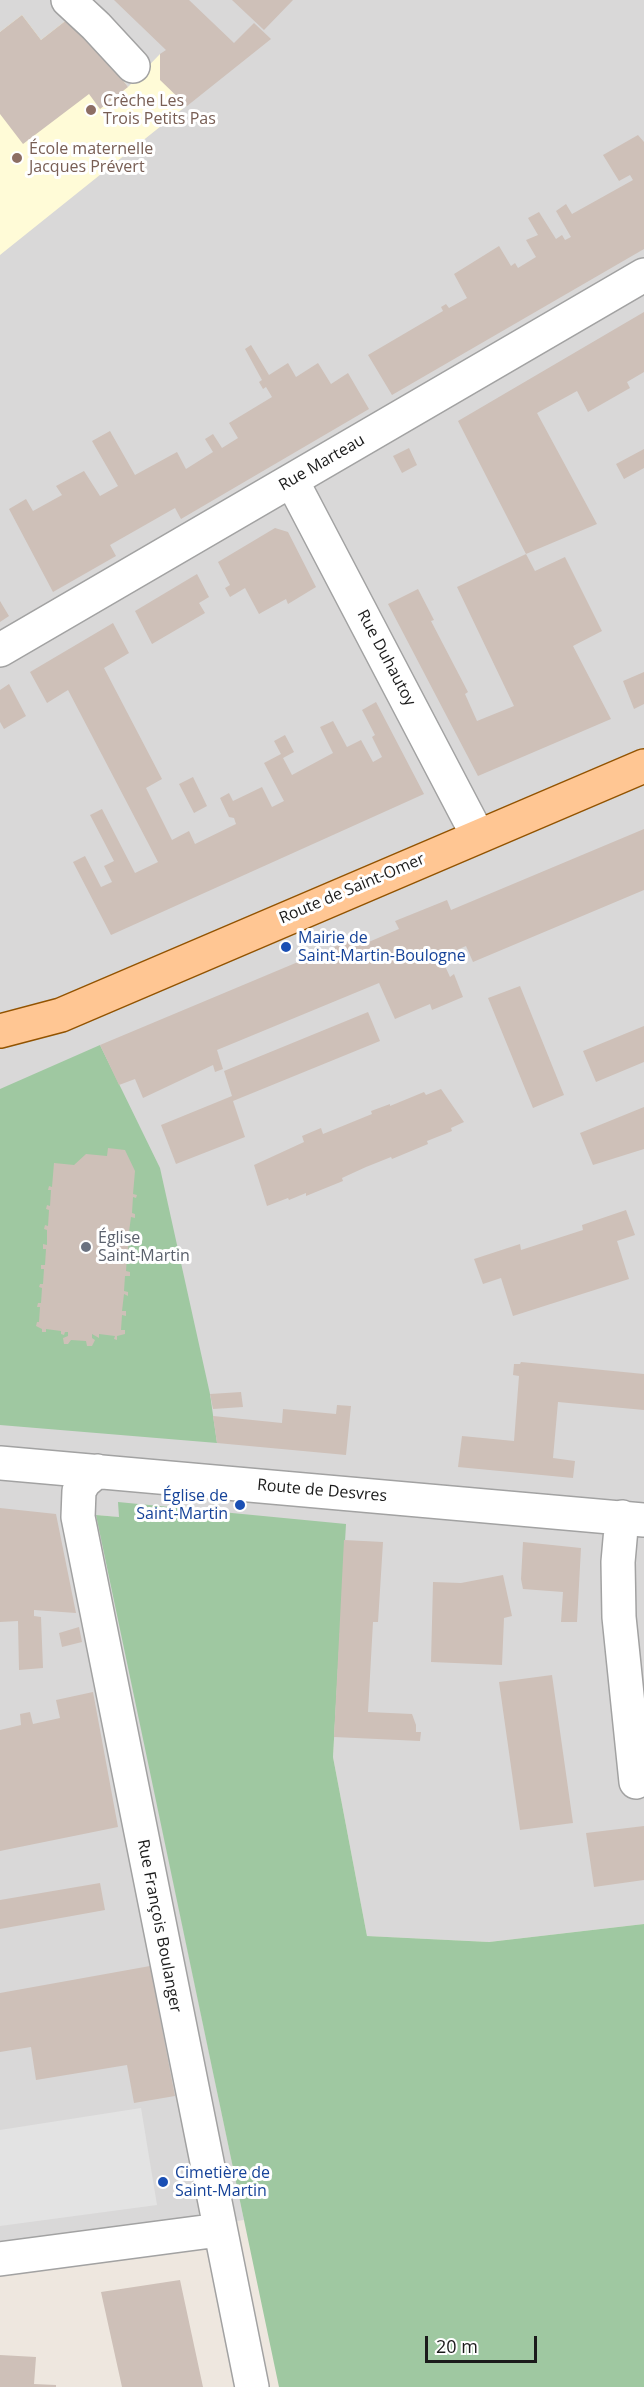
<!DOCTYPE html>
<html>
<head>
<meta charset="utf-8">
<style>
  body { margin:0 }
  #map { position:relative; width:644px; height:2387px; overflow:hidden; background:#eee7df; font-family:"Open Sans",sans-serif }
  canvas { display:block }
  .scale { position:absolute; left:425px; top:2336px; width:112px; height:27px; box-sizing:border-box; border:3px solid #1b1b1b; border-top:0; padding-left:8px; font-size:18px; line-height:21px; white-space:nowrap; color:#1b1b1b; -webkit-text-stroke:4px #fff; paint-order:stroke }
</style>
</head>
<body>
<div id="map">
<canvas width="644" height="2387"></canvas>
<div class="scale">20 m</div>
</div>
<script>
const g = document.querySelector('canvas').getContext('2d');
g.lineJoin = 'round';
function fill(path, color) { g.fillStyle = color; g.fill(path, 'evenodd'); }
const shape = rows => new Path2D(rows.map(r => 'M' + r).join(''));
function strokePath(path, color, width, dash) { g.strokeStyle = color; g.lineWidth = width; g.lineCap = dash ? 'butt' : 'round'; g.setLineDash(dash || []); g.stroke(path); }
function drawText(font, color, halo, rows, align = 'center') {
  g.font = font + ' "Open Sans",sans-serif'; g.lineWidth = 6; g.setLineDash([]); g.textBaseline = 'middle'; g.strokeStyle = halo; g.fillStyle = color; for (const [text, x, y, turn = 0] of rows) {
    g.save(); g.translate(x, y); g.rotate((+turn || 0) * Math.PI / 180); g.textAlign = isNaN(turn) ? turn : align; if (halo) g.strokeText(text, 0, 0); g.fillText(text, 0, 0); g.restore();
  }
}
fill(shape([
  [0,0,644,0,644,1924,489,1942,367,1936,333,1757,344,1540,97,1515,244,2220,0,2253]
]), '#d9d8d8');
fill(shape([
  [22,15,41,40,73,15,128,87,160,54,191,102,0,255,0,32]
]), '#fffbd7');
fill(shape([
  [100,1045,160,1168,210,1394,217,1443,0,1425,0,1089],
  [118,1502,346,1524,333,1757,367,1936,489,1942,644,1924,644,2387,279,2387,96,1515,119,1517]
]), '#9fc8a1');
fill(shape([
  [141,2108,157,2205,0,2226,0,2130]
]), '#e3e3e3');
fill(shape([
  [114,0,189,0,234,43,254,23,271,39,187,106,160,80,160,54,166,50],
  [232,0,293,0,264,30],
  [22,15,41,40,73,15,128,87,100,109,89,94,23,144,0,114,0,32],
  [638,135,644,142,644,249,392,395,368,355,443,311,441,307,446,304,449,308,467,298,454,274,499,246,511,266,515,263,518,268,536,257,526,240,538,235,528,218,539,212,556,239,562,235,565,240,571,237,556,211,566,204,572,214,633,180,630,175,619,181,603,155],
  [644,312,644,372,627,382,630,388,588,412,577,391,537,413,597,524,526,554,458,421],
  [251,345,269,375,288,363,296,377,318,363,331,384,348,373,369,409,181,519,175,508,110,545,116,556,53,592,9,509,26,499,33,511,62,495,56,486,84,471,100,496,118,486,92,441,110,431,135,475,177,452,186,469,213,452,205,439,213,434,222,448,238,438,229,423,272,397,266,387,263,389,259,382,262,380,245,349],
  [409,448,417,465,402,473,393,456],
  [644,449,644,468,624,479,616,464],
  [275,528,288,532,316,587,288,604,286,599,259,614,245,588,230,597,225,588,230,585,218,562],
  [526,554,535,571,565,557,602,631,573,646,611,719,478,776,388,604,418,589,434,620,431,621,468,692,465,694,477,721,514,706,457,587],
  [197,574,209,597,199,603,205,613,152,644,135,611],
  [0,601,9,616,0,622],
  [113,623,129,653,104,668,162,779,146,788,172,840,189,831,195,844,236,824,234,818,229,817,220,798,229,793,233,801,262,787,272,807,284,801,264,763,281,754,274,741,285,735,294,752,283,758,292,775,333,753,320,727,333,721,347,747,361,740,373,762,382,757,372,737,375,735,362,710,376,702,424,794,111,935,73,862,85,856,101,887,112,882,104,866,114,861,90,815,102,809,135,873,158,862,68,690,47,703,30,672],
  [644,672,644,704,634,709,623,681],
  [9,684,26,716,4,729,0,722,0,690],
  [193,777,207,806,194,813,179,784],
  [644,829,644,890,473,962,466,946,441,957,450,977,454,974,463,997,432,1010,430,1004,395,1019,379,983,217,1050,223,1069,215,1072,213,1065,143,1098,135,1079,119,1085,100,1045,360,936,364,944,399,929,395,921,447,900,451,910],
  [520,986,564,1095,533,1108,488,998],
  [368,1012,380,1041,233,1101,245,1137,176,1164,161,1125,232,1096,224,1071],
  [644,1026,644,1062,596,1082,583,1051],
  [441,1089,464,1122,451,1128,452,1131,427,1141,428,1144,392,1159,391,1157,366,1167,342,1178,343,1181,306,1196,306,1193,289,1200,288,1198,267,1206,254,1165,304,1142,302,1136,321,1128,323,1134,372,1114,371,1111,390,1104,390,1106,424,1092,426,1095],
  [644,1107,644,1149,593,1165,580,1133],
  [108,1148,125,1150,135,1171,133,1194,137,1195,136,1198,133,1197,132,1213,135,1214,135,1218,131,1217,129,1232,134,1233,133,1237,129,1236,128,1252,132,1252,132,1257,127,1256,126,1271,130,1272,130,1276,125,1276,124,1291,128,1292,128,1296,124,1294,122,1311,126,1311,126,1316,122,1315,121,1330,125,1330,125,1334,117,1336,117,1340,114,1339,115,1336,99,1334,99,1338,92,1334,92,1338,95,1340,92,1346,87,1346,86,1341,71,1340,68,1344,64,1344,63,1338,68,1336,68,1332,65,1332,64,1335,61,1334,61,1331,46,1329,46,1332,42,1332,42,1329,36,1326,37,1322,39,1322,40,1307,37,1307,38,1303,41,1303,42,1288,39,1287,40,1284,43,1284,44,1269,41,1269,41,1265,45,1265,46,1249,43,1249,43,1244,47,1245,47,1230,44,1229,45,1225,48,1226,49,1210,46,1209,47,1205,50,1206,51,1190,48,1190,49,1186,52,1187,54,1163,74,1165,86,1154,107,1156],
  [626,1210,635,1235,617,1241,629,1279,513,1316,501,1278,483,1284,474,1259,520,1244,521,1250,583,1230,582,1225],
  [521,1362,644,1374,644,1410,558,1402,553,1458,575,1461,573,1478,458,1467,462,1436,514,1441,519,1376,513,1375,514,1364,520,1364],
  [241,1392,243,1407,213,1409,210,1394],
  [337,1405,351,1406,346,1455,217,1443,213,1416,282,1423,283,1409,336,1414],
  [0,1508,56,1514,76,1613,34,1610,34,1616,41,1617,43,1668,19,1670,18,1621,0,1622],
  [344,1540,383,1542,378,1622,373,1622,368,1712,412,1714,416,1725,416,1732,421,1732,420,1741,334,1737],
  [523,1542,581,1548,577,1622,561,1622,563,1592,523,1589,521,1579],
  [503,1575,512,1616,504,1618,502,1665,431,1662,433,1582,461,1583],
  [79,1627,82,1642,62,1647,59,1633],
  [552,1675,573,1823,520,1830,499,1682],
  [93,1692,118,1827,0,1851,0,1730,21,1725,20,1714,30,1712,33,1724,60,1718,56,1700],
  [644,1826,644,1880,594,1887,586,1833],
  [100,1883,105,1910,0,1929,0,1900],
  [150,1966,175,2096,134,2103,127,2065,36,2080,31,2047,0,2052,0,1993],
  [180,2280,203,2387,122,2387,101,2292],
  [0,2355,36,2357,34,2384,56,2385,56,2387,0,2387]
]), '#cec0b8');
const minor = shape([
  [68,0,96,26,133,66],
  [292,481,478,836],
  [0,650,644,275],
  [0,1463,644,1520],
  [97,1471,84,1482,79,1491,78,1517,252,2387],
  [622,1517,618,1562,619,1617,636,1782],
  [0,2259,219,2230]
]);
const major = shape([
  [0,1031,61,1015,644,766]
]);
strokePath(minor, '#a2a2a2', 36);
strokePath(major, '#925300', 36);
strokePath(minor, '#fff', 33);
strokePath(major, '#ffc693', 33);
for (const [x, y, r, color] of [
  [91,110,6,"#8d6e63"],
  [17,158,6,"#8d6e63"],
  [286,947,6,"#1a4fb4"],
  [86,1247,6,"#6b7280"],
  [240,1505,6,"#1a4fb4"],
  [163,2182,6,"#1a4fb4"]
]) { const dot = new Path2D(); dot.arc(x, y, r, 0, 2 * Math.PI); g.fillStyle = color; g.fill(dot); strokePath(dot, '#fff', 2); }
drawText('16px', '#785e54', '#fff', [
  ["Crèche Les",103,101],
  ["Trois Petits Pas",103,119],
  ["École maternelle",29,149],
  ["Jacques Prévert",29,167]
], 'left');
drawText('16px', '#1b1b1b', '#fff', [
  ["Rue Marteau",322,463,-30],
  ["Rue Duhautoy",386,658,62],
  ["Route de Saint-Omer",352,889,-23],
  ["Route de Desvres",322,1491,5],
  ["Rue François Boulanger",159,1926,79]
]);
drawText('16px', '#164399', '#fff', [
  ["Mairie de",298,938],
  ["Saint-Martin-Boulogne",298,956],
  ["Église de",228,1496,"right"],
  ["Saint-Martin",228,1514,"right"],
  ["Cimetière de",175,2173],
  ["Saint-Martin",175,2191]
], 'left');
drawText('16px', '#5b616d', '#fff', [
  ["Église",98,1238],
  ["Saint-Martin",98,1256]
], 'left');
</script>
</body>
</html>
